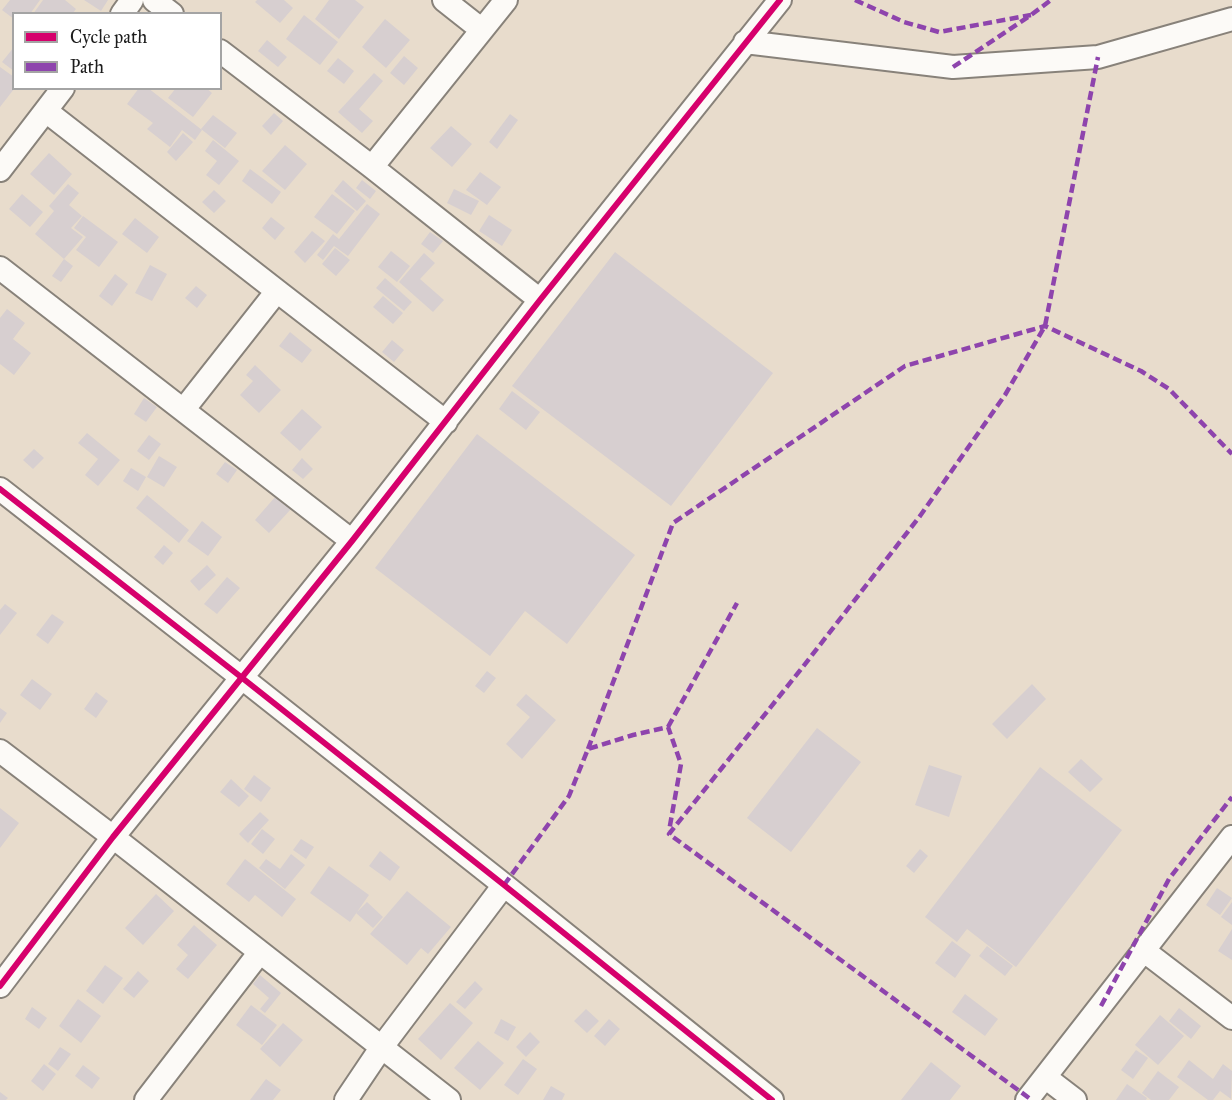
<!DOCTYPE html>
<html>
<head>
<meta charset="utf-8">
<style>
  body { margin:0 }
  #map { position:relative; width:1232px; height:1100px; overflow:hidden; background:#e8dccc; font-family:"IM FELL Great Primer",serif }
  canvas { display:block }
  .legend { position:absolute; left:12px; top:12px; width:210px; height:78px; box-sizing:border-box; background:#fff; border:2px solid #a4a4a4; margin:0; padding:8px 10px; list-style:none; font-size:18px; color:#1c1c1c }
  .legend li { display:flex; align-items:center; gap:12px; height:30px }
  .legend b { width:30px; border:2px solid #a4a4a4 }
</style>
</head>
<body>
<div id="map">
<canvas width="1232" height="1100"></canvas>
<ul class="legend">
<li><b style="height:8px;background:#d6006c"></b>Cycle path</li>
<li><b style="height:8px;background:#8e44ad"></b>Path</li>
</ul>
</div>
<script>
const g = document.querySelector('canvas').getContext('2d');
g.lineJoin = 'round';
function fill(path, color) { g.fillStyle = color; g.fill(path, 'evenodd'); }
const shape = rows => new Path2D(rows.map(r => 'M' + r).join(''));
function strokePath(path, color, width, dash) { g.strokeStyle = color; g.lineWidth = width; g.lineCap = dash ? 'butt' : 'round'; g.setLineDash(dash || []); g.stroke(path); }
fill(shape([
  [10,0,40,0,30,14,14,14,14,19,2,10],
  [43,0,65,0,76,9,72,14,33,14],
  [84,0,108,0,101,11],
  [257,0,284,0,293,8,280,23,255,2],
  [329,0,355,0,364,7,339,39,315,19],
  [304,15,338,42,320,65,286,39],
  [385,19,410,40,386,68,362,47],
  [267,40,287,57,278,67,258,51],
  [14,47,14,71,2,62],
  [404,56,418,68,404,85,390,73],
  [338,58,354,71,344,84,327,71],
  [0,67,14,77,14,89,0,107],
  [374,73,383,81,359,109,373,121,362,133,338,112],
  [139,88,148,88,202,130,195,140,182,130,170,147,147,129,153,123,127,104],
  [176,88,206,88,212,93,193,117,168,98],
  [274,113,283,121,271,135,262,126],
  [510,114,518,120,497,149,489,142],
  [213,115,237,133,225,148,201,129],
  [451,126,472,144,452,167,430,148],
  [183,133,193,142,176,161,167,152],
  [213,140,239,161,219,185,206,175,217,161,205,151],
  [285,145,307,164,285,190,262,171],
  [49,153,72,174,54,195,30,174],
  [250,169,281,192,272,204,242,181],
  [480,172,501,187,487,205,466,190],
  [343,180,366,201,357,211,334,191],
  [362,180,376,191,370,199,356,188],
  [68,184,79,193,69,205,82,216,71,228,83,237,64,259,35,234,54,211,49,206],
  [454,189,479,201,471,215,447,203],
  [214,190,226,201,214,213,202,202],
  [22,194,43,212,30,227,9,209],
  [332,194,355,211,337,234,314,217],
  [367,204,380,214,348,256,334,246,323,260,317,255,333,234,339,239],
  [489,215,512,230,502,246,479,231],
  [83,216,118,242,99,267,76,250,86,237,74,228],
  [271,217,285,228,275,240,262,228],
  [135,218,159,237,147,253,122,234],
  [312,231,325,241,305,263,294,252],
  [430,232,443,241,433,253,421,244],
  [335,248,350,260,336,276,322,264],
  [391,251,410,266,397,282,378,267],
  [615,252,773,373,671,506,512,386],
  [424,253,435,263,420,279,444,300,433,312,399,282],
  [64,259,73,266,61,282,52,276],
  [150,265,167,274,152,301,135,293],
  [115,274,128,284,112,306,99,296],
  [385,278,412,302,404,311,376,288],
  [196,286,207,295,197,308,185,298],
  [383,296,403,313,393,324,373,307],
  [7,309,25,323,13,339,31,353,14,375,0,364,0,318],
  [290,332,312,350,302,363,279,346],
  [392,340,404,350,394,362,382,352],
  [255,365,281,390,259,413,240,395,253,381,246,375],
  [512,391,540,412,526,430,499,409],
  [144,398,157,407,146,422,134,414],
  [302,409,322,427,300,451,280,433],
  [87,433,120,460,98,486,85,475,98,459,78,443],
  [477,434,635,555,567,644,525,611,490,656,375,568],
  [149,435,161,444,149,460,137,451],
  [34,449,44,458,33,469,23,460],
  [159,456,177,467,164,487,147,477],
  [302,458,313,469,303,479,292,470],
  [225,462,237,470,228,483,216,474],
  [131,468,146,477,138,491,123,481],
  [147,495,189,530,179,543,136,508],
  [276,496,291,509,269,533,255,520],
  [202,521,222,537,208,556,187,541],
  [164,545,173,553,163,565,154,557],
  [207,565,216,575,199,591,190,581],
  [227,577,240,588,217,614,204,604],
  [5,604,17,613,0,635,0,610],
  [52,614,64,622,48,644,36,635],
  [487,671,496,678,484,693,475,686],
  [32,679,52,694,40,710,20,695],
  [1032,684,1046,699,1007,739,992,724],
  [96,692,108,701,96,718,84,709],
  [526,694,556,720,522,759,506,744,530,717,516,705],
  [0,708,7,713,0,723],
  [817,728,861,762,791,852,747,818],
  [1081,759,1103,779,1090,792,1068,772],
  [929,765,962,776,949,817,915,805],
  [1040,767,1122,830,1016,967,967,929,957,942,925,917],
  [254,775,271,788,261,802,244,789],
  [231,779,249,796,239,807,220,792],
  [0,808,19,823,0,848],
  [260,812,269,820,248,843,239,834],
  [262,829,275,839,263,854,251,844],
  [301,839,314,847,306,859,293,850],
  [920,849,928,856,914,873,906,866],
  [380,851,400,867,390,881,369,866],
  [291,854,305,865,285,889,259,868,266,859,280,869],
  [245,859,296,899,282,917,255,895,249,902,226,884],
  [329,866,369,895,350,922,310,893],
  [1217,888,1232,898,1220,915,1206,905],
  [407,891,451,927,428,954,421,948,407,965,370,934],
  [156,894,174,911,143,945,125,928],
  [367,902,383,917,373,928,356,913],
  [1232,902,1232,925,1221,917],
  [194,925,217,945,188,979,176,969,188,955,177,945],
  [1232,929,1232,960,1218,951],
  [952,941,971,955,955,978,935,963],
  [987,946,1013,966,1005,976,979,956],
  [105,965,123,978,103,1004,86,991],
  [138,971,149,981,134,998,123,989],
  [260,975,281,993,265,1013,260,1009,269,998,253,984],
  [475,981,483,989,465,1009,456,1002],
  [965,994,998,1019,985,1036,952,1012],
  [78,999,101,1016,81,1043,59,1026],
  [450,1003,473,1023,441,1060,418,1039],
  [251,1005,277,1025,262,1045,236,1025],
  [32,1007,47,1018,39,1029,25,1019],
  [1179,1008,1201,1026,1191,1039,1169,1021],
  [586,1009,599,1021,587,1033,574,1021],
  [1160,1015,1184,1036,1158,1065,1135,1045],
  [501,1019,516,1027,508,1041,494,1033],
  [609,1019,620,1029,605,1046,594,1036],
  [283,1023,303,1040,280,1067,260,1049],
  [530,1032,540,1042,526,1057,516,1047],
  [478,1041,504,1063,480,1090,454,1068],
  [60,1047,71,1054,58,1071,48,1064],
  [1136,1050,1148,1058,1133,1079,1121,1070],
  [523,1059,537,1069,518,1095,504,1085],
  [1189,1060,1213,1079,1223,1064,1232,1071,1231,1099,1220,1091,1213,1100,1208,1100,1177,1077],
  [931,1062,961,1086,950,1100,901,1100],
  [44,1064,56,1074,43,1091,31,1081],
  [83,1065,100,1078,92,1089,75,1076],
  [1158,1071,1179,1087,1169,1100,1151,1100,1142,1093],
  [266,1079,281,1090,273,1100,250,1100],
  [1127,1084,1147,1098,1146,1100,1116,1100],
  [551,1086,565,1094,562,1100,543,1100],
  [0,1092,8,1098,6,1100,0,1100]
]), '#d7cfd0');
const street = shape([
  [154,0,172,14],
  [444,0,482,30],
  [122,14,132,0],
  [745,42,953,67,1098,57,1232,19],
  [220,51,372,167,540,300],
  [46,111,277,291,184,409],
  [372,167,506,0],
  [0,170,63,88],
  [0,268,352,541],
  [277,291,446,422],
  [0,489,241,677,504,885,772,1100],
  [0,751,113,837,449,1100],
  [1143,950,1232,1018],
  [0,986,113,837,352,541,540,300,780,0],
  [1045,1077,1075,1100],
  [146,1100,260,952],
  [346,1100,381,1048,504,885],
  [1027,1100,1232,837]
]);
strokePath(street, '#88827a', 26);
strokePath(street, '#fcfaf7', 22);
strokePath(shape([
  [855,0,904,22,939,32,1031,15],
  [953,67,1031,15,1051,0],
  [668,727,737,603],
  [588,749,673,523,905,366,1045,326,1141,371,1169,389,1232,454],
  [504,885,569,796,588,749,633,735,668,727,681,764,669,831],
  [1101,1006,1169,879,1232,797],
  [1029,1098,669,834,802,668,920,516,1005,395,1045,326,1098,57]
]), '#8e44ad', 4.5, [9, 4.5]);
strokePath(shape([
  [0,489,241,677,504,885,772,1100],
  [0,986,113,837,352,541,540,300,780,0]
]), '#d6006c', 6);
</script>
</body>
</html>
